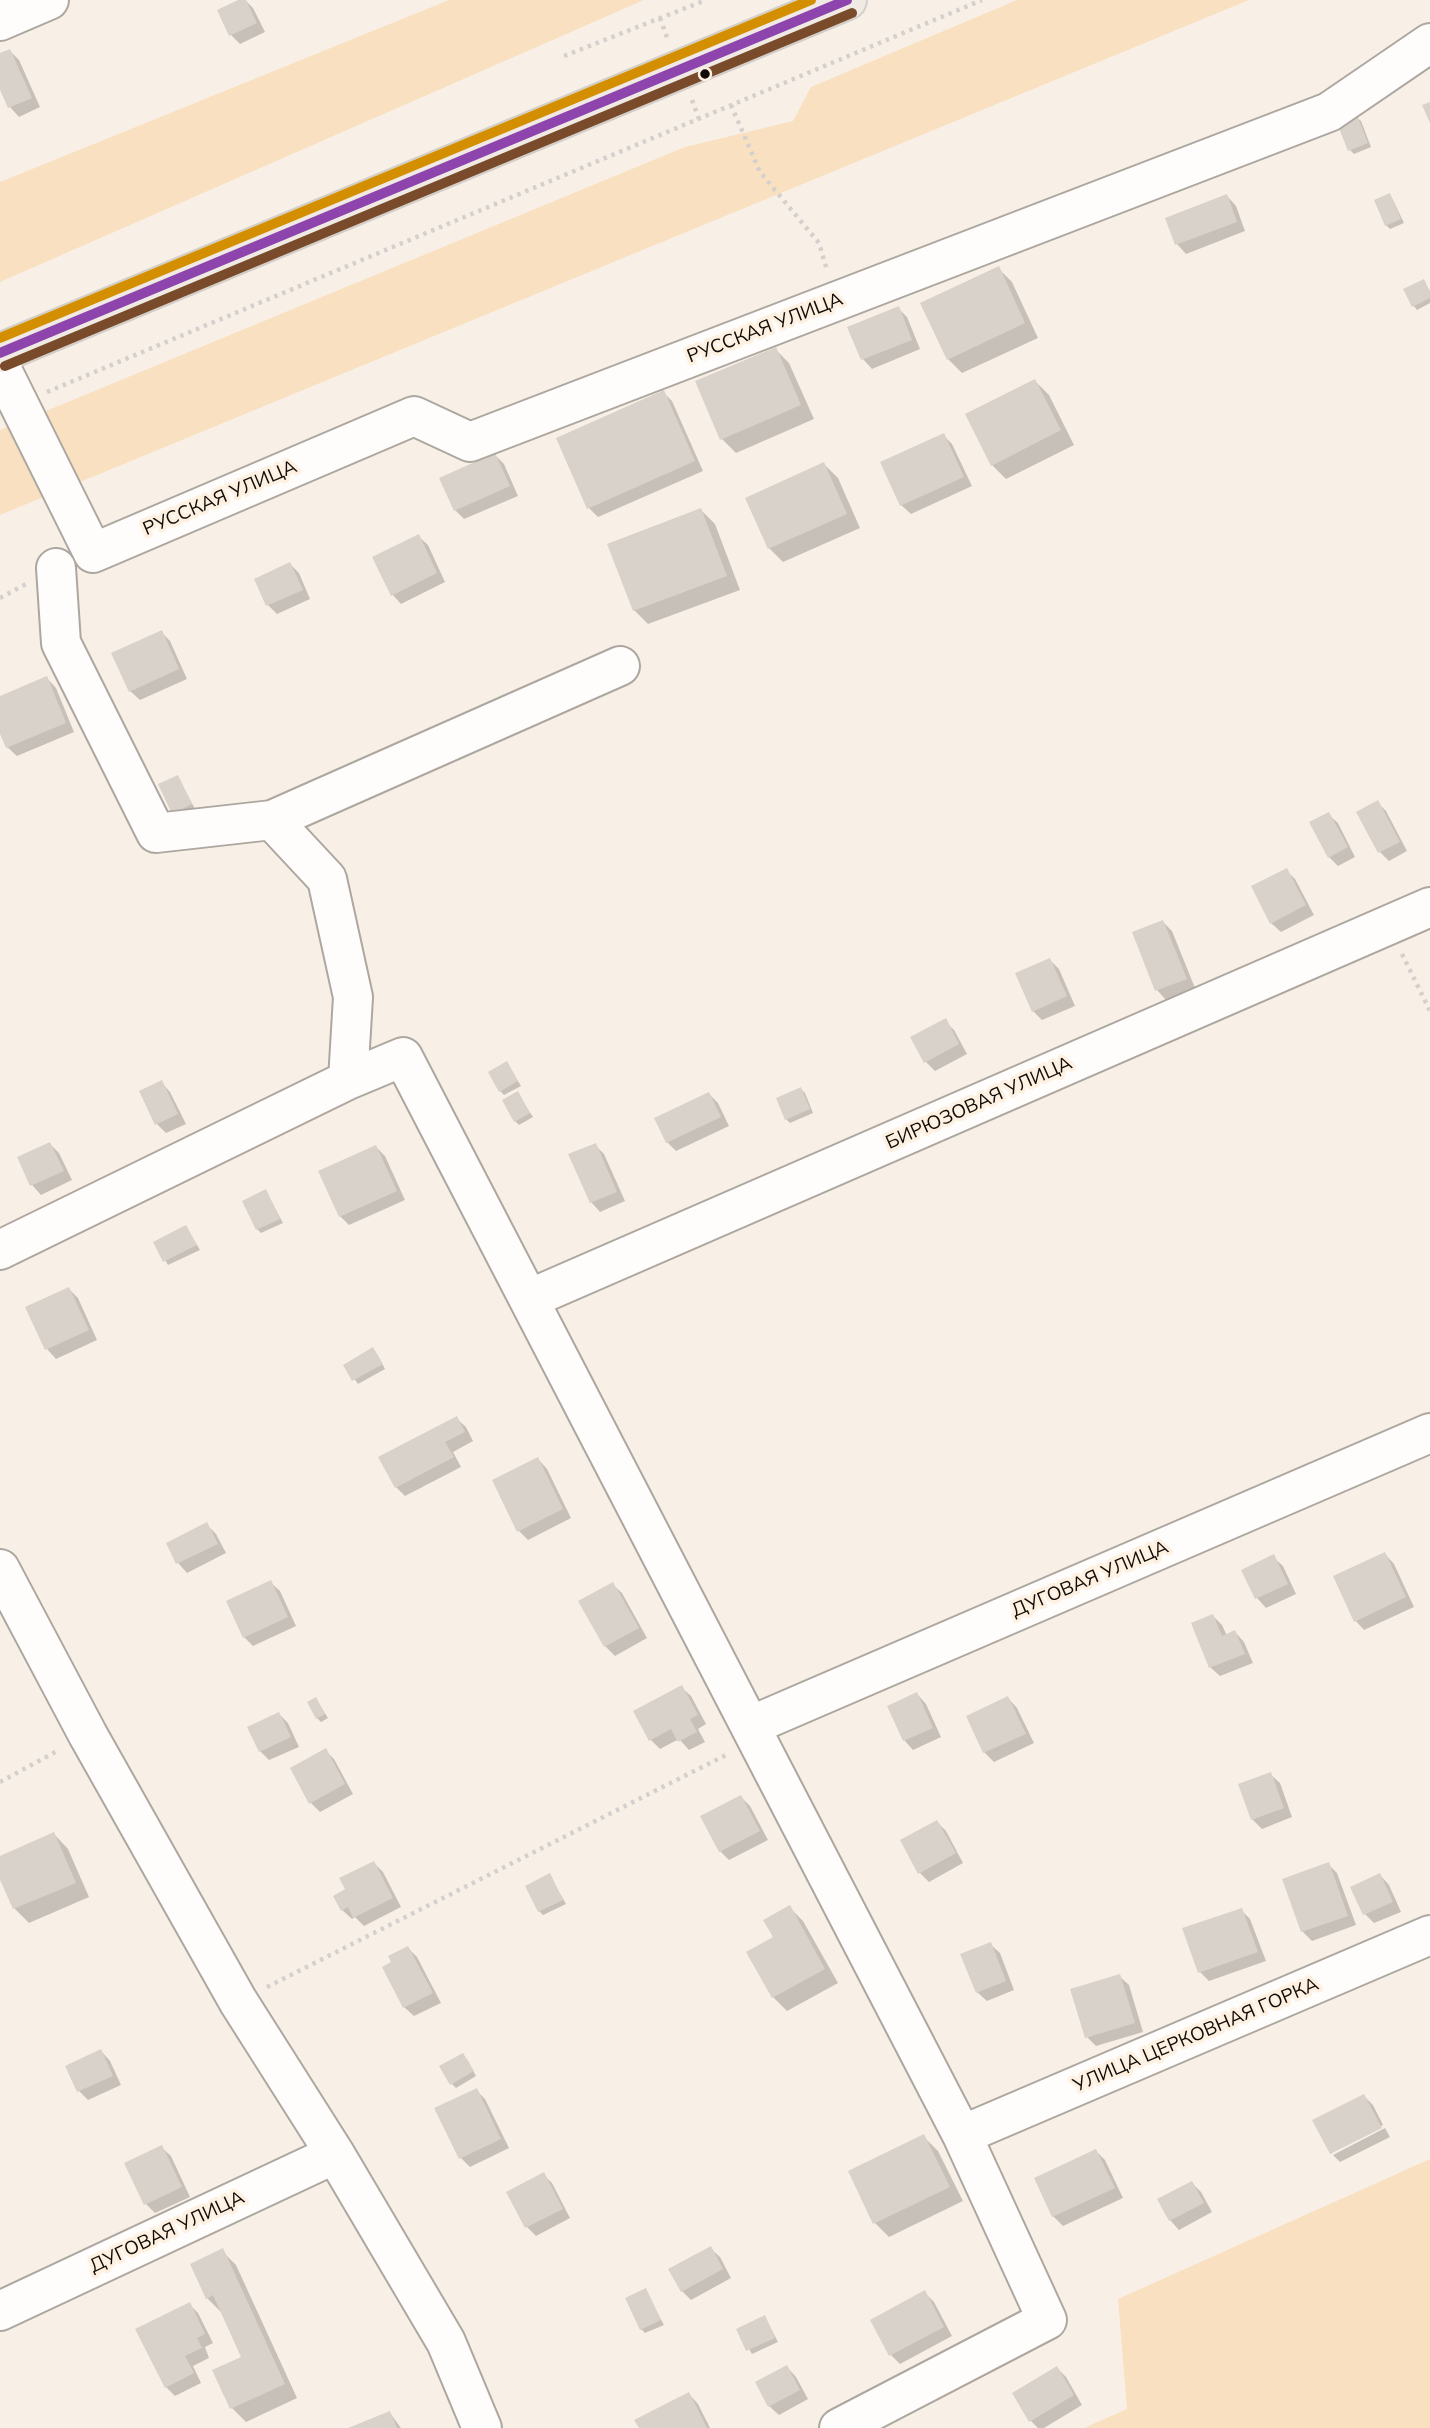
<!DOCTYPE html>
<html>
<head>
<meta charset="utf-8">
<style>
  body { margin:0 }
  canvas { display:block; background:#f8f0e7 }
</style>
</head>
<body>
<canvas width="1430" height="2428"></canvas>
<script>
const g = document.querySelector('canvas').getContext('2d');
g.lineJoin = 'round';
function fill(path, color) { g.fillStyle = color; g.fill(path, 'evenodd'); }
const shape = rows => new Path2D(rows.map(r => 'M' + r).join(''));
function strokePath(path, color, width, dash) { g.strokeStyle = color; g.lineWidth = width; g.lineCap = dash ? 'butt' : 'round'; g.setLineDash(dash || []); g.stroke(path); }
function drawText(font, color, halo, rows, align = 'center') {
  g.font = font + ' Mulish,sans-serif'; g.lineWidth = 7; g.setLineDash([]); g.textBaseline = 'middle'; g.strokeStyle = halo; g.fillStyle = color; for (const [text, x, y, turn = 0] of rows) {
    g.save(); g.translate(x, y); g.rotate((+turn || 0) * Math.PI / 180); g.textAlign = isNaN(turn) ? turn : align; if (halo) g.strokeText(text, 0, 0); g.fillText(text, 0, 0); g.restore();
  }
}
fill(shape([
  [449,0,644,0,0,282,0,182],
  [1017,0,1249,0,0,515,0,430,685,147,793,121,811,87],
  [1430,2159,1430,2428,1084,2428,1127,2409,1118,2299]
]), '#f9e0c0');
fill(shape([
  [242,0,245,0,253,8,265,32,240,44,231,35,219,11],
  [10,51,19,60,40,107,19,117,10,107,0,86,0,55],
  [1356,117,1361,121,1371,147,1354,154,1350,150],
  [1389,195,1393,200,1404,223,1390,229,1386,225],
  [1227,196,1236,206,1245,231,1186,254,1177,244],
  [998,268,1012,282,1038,338,962,373,948,359],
  [1423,281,1430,291,1430,303,1417,310,1413,305],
  [898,308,907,317,920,349,872,369,863,359],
  [775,349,789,363,814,419,736,453,722,439],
  [1035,381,1049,395,1074,445,1006,479,992,465],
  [663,392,672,401,703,471,598,517,589,508],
  [943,435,952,444,972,486,911,514,901,505],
  [495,455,504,464,518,496,464,519,455,510],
  [824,464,838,478,860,528,783,562,769,548],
  [701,510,715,524,740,590,648,624,634,610],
  [418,536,428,545,445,582,401,604,392,594],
  [290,564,299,573,310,599,277,614,268,605,256,580],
  [161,632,170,641,187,679,140,700,130,691],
  [47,678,56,688,74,732,17,756,7,747,0,729,0,698],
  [178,777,195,809,178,817,174,813],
  [1377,802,1386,811,1407,851,1389,861,1380,852],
  [1328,814,1338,823,1355,857,1338,866,1329,857],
  [1286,870,1295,879,1314,915,1281,932,1271,923],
  [1163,922,1172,931,1195,988,1166,1000,1157,990,1134,933],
  [1050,960,1059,969,1075,1006,1042,1020,1033,1011],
  [945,1021,954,1030,967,1054,935,1071,926,1062],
  [507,1063,521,1086,504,1095,500,1091],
  [161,1082,170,1092,186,1124,166,1133,157,1124,141,1092],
  [801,1089,805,1093,813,1113,790,1123,786,1119],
  [518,1094,533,1117,519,1125,515,1121],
  [709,1094,718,1103,729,1126,676,1151,667,1142],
  [50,1144,59,1153,72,1180,41,1195,32,1185,19,1158],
  [595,1145,604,1154,625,1201,600,1212,591,1202],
  [376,1147,385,1156,405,1200,349,1225,340,1216],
  [266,1191,283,1223,261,1233,257,1229],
  [186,1227,200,1250,168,1265,155,1243],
  [69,1289,78,1298,97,1340,56,1359,47,1349,27,1308],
  [377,1354,385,1369,358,1384,345,1365],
  [456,1418,466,1427,473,1441,453,1452,461,1467,405,1496,396,1487],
  [538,1459,547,1469,571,1518,528,1540,519,1531],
  [207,1525,216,1534,226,1553,187,1573,178,1563,168,1544],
  [1385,1554,1394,1564,1414,1607,1364,1630,1355,1620],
  [1273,1557,1283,1566,1296,1594,1266,1608,1257,1598,1243,1571],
  [270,1582,280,1591,296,1626,253,1646,244,1637],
  [612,1584,622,1593,647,1638,615,1656,605,1646,581,1602],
  [1213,1616,1222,1625,1227,1636,1235,1632,1244,1642,1253,1663,1220,1676,1210,1667],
  [681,1687,691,1696,706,1724,698,1729,705,1742,689,1750,679,1739,660,1749,651,1740,635,1711],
  [917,1694,926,1704,941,1737,913,1750,904,1740],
  [1008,1698,1017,1708,1034,1743,994,1762,984,1752,968,1717],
  [316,1699,328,1718,321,1722,317,1718],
  [279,1714,288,1723,299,1747,269,1760,260,1751],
  [325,1750,334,1759,353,1794,320,1812,311,1803],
  [1270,1774,1280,1783,1292,1817,1262,1829,1253,1820,1240,1785],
  [741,1797,750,1806,768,1840,729,1860,720,1851],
  [937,1822,946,1831,963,1863,929,1882,920,1873],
  [54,1834,68,1849,89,1897,29,1923,15,1909,0,1875,0,1858],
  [374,1863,383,1872,401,1907,364,1926,355,1917,352,1919,342,1910],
  [1328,1864,1337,1873,1356,1925,1312,1941,1302,1931],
  [1380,1875,1389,1885,1401,1912,1374,1923,1365,1914,1353,1887],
  [550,1876,566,1904,543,1915,539,1911],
  [789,1907,803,1921,838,1983,787,2011,773,1997,775,1938],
  [1241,1910,1250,1919,1266,1961,1209,1981,1200,1972],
  [990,1944,1000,1953,1014,1990,987,2001,977,1992],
  [408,1948,417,1957,441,2003,414,2016,404,2007,393,1963],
  [1119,1976,1129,1985,1143,2032,1096,2046,1087,2037],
  [101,2051,110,2061,121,2085,88,2100,79,2091],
  [467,2059,476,2076,456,2088,452,2084],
  [476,2090,485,2099,509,2148,470,2167,461,2158],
  [1364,2096,1373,2105,1383,2125,1332,2151,1332,2154,1314,2121],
  [1385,2128,1390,2137,1340,2162,1333,2155],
  [924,2137,938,2151,963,2201,889,2237,875,2223],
  [161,2147,171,2156,190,2197,155,2213,146,2204],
  [1096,2151,1105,2160,1123,2198,1063,2226,1053,2216,1036,2179],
  [543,2174,552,2183,570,2218,536,2236,527,2227],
  [1192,2183,1201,2192,1212,2212,1179,2230,1170,2220,1159,2200],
  [710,2248,720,2257,731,2278,691,2300,682,2291],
  [222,2251,236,2265,297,2398,246,2422,232,2408,243,2358,221,2312,207,2298],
  [645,2290,664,2325,645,2333,641,2329],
  [925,2293,934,2302,952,2336,900,2364,891,2355],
  [189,2304,198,2313,213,2343,205,2347,209,2358,193,2366,201,2383,175,2396,166,2387],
  [765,2317,778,2342,752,2354,738,2330],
  [787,2367,796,2377,808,2399,779,2415,769,2406],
  [1057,2368,1066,2377,1082,2405,1044,2428,1038,2428,1031,2421,1014,2393],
  [689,2394,698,2404,710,2428,641,2428],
  [390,2413,401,2428,352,2428]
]), '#0003');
fill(shape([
  [238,0,246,0,257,23,229,36,217,10],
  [10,49,32,98,8,108,0,90,0,53],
  [1430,102,1430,123,1422,105],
  [1357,115,1368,143,1348,151,1337,123],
  [1390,193,1401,219,1385,226,1374,200],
  [1227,194,1237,222,1175,245,1165,218],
  [999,266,1025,323,947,360,920,303],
  [1424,279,1430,292,1430,298,1412,307,1403,289],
  [899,306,912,340,861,360,847,327],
  [776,347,801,405,720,440,695,381],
  [1035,379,1061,430,991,466,965,414],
  [664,390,695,461,587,509,556,438],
  [944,433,964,477,900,506,880,462],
  [495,453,510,486,454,511,439,478],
  [824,462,847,514,768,549,745,498],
  [701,508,727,576,633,611,607,544],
  [419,534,437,573,391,596,372,557],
  [290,562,303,590,266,606,254,579],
  [162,630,179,669,129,692,111,653],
  [47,676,66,723,6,748,0,734,0,696],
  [178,775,192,804,172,814,158,784],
  [1378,800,1400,842,1378,853,1356,812],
  [1329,812,1348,847,1328,858,1309,822],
  [1287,868,1306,905,1270,924,1251,886],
  [1163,920,1187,979,1155,991,1132,932],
  [1050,958,1067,996,1032,1012,1015,973],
  [946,1018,959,1044,924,1063,910,1037],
  [507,1061,518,1081,499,1092,488,1072],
  [162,1080,178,1114,155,1125,139,1091],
  [801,1087,810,1109,785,1120,776,1098],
  [518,1091,530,1113,514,1122,502,1100],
  [709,1092,721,1117,666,1143,654,1118],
  [50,1142,64,1171,30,1186,17,1157],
  [596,1143,617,1192,590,1203,568,1154],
  [376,1145,397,1191,339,1217,318,1171],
  [266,1189,280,1219,256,1230,242,1201],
  [186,1225,197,1245,163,1262,153,1242],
  [69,1287,89,1330,45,1350,25,1307],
  [373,1347,383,1364,352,1381,343,1365],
  [457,1416,465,1432,445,1442,454,1457,395,1488,378,1457],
  [538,1457,563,1509,517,1532,492,1480],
  [207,1522,218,1544,176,1564,166,1543],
  [1385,1552,1406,1597,1354,1622,1333,1576],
  [1274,1554,1288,1584,1255,1599,1241,1570],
  [271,1580,288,1617,243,1638,226,1601],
  [613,1582,639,1628,604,1647,578,1601],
  [1213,1614,1222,1636,1235,1630,1245,1654,1209,1668,1191,1623],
  [682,1685,698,1715,690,1719,697,1732,678,1742,671,1729,649,1741,633,1711],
  [917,1692,933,1728,903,1741,887,1706],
  [1008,1696,1026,1734,983,1753,966,1716],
  [316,1697,325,1714,316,1719,307,1702],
  [279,1712,291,1737,259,1752,247,1727],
  [326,1748,345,1784,309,1804,290,1768],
  [1271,1772,1284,1808,1251,1820,1238,1784],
  [741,1795,760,1831,719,1852,700,1816],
  [937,1820,956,1853,918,1874,900,1840],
  [54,1832,76,1883,13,1909,0,1880,0,1856],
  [374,1861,393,1898,353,1918,348,1907,341,1911,333,1896,345,1889,339,1878],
  [1329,1862,1348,1916,1301,1932,1282,1879],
  [550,1873,563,1900,538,1912,525,1886],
  [1380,1873,1393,1902,1363,1915,1350,1887],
  [790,1905,825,1969,772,1998,746,1952,773,1937,763,1920],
  [1242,1908,1258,1952,1198,1973,1182,1928],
  [991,1942,1006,1981,976,1993,960,1954],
  [408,1946,433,1993,403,2008,382,1967,391,1962,388,1956],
  [1120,1974,1135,2023,1085,2038,1070,1989],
  [101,2049,113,2076,77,2092,65,2066],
  [463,2053,474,2071,450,2085,439,2066],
  [477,2088,501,2139,459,2159,434,2108],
  [1364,2094,1382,2128,1330,2154,1312,2120],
  [924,2134,950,2187,873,2224,848,2171],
  [162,2145,182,2187,144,2205,124,2163],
  [1096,2149,1115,2188,1052,2217,1034,2178],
  [544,2172,563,2209,525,2228,506,2192],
  [1192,2181,1204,2203,1169,2221,1157,2199],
  [711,2246,723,2269,681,2292,668,2269],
  [223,2248,285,2384,230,2409,212,2370,241,2357,213,2295,206,2299,190,2264],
  [646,2288,661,2320,640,2330,625,2298],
  [925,2290,944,2327,889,2356,870,2320],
  [190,2302,205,2334,197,2338,202,2348,185,2356,194,2373,165,2388,135,2329],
  [765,2315,775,2338,746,2351,736,2329],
  [787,2365,800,2390,768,2407,755,2382],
  [1057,2366,1074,2395,1029,2422,1012,2393],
  [689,2392,707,2428,639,2428,634,2420],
  [390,2411,397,2428,348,2428]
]), '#d8d2ca');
const minor = shape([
  [0,21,49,0],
  [0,366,93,553,414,416,470,442,1329,112,1430,43],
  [56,568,61,643,156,833,272,820,327,879,353,997,348,1080],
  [272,820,620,666],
  [0,1250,348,1080,403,1057,962,2135,1047,2320,839,2428],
  [529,1299,1430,907],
  [0,1569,88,1735,238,2001,335,2154,446,2342,482,2428],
  [750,1726,1430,1433],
  [962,2135,1430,1935],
  [0,2311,335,2154]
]);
const major = shape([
  [0,353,847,0]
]);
strokePath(minor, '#ada7a0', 42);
strokePath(major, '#d2cec9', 42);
strokePath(shape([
  [660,18,668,40],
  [564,56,706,0],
  [692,100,699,119],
  [731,105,760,172,819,243,827,270],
  [47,392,982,0],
  [0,598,26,584],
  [1402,954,1430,1011],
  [0,1782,59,1750],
  [267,1987,728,1754]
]), '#d3d0cd', 4.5, [3.5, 5]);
strokePath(minor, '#fefdfb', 38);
strokePath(major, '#f0eae4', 38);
strokePath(shape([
  [0,353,847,0]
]), '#8e44ad', 10);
strokePath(shape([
  [5,366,852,13]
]), '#7a4b2a', 10);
strokePath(shape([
  [0,338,811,0]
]), '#d48f01', 10);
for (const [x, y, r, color] of [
  [705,74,6,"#110c07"]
]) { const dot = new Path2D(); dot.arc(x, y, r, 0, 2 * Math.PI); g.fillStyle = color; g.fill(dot); strokePath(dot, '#fef1e1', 2.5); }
drawText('19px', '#110c07', '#fef1e1', [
  ["РУССКАЯ УЛИЦА",765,328,-21],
  ["РУССКАЯ УЛИЦА",220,498,-23],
  ["БИРЮЗОВАЯ УЛИЦА",979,1103,-24],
  ["ДУГОВАЯ УЛИЦА",1090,1579,-23],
  ["УЛИЦА ЦЕРКОВНАЯ ГОРКА",1196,2035,-23],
  ["ДУГОВАЯ УЛИЦА",167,2232,-25]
]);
</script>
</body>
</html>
